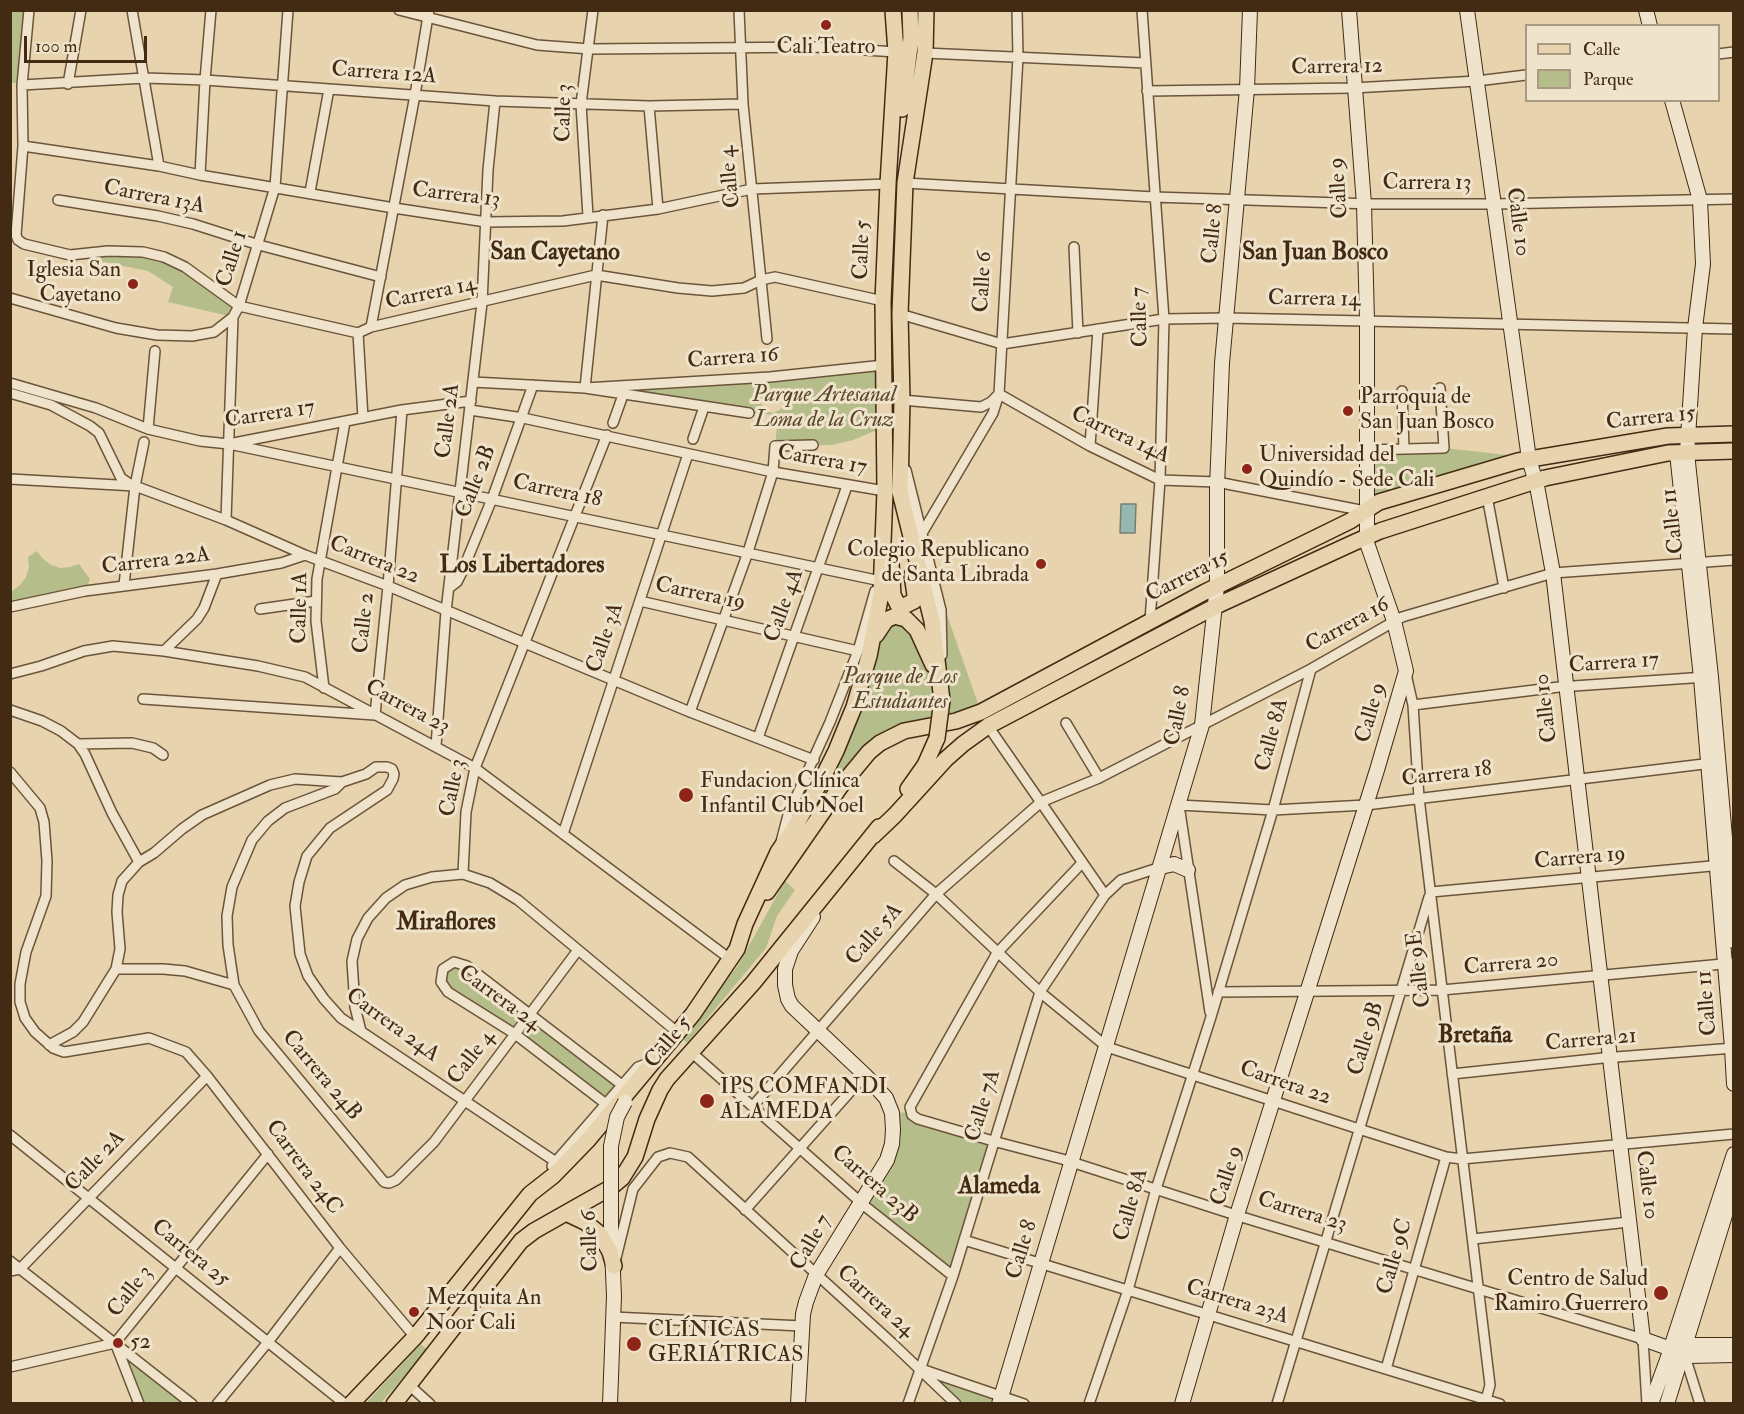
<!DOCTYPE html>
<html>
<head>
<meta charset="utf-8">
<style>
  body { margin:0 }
  #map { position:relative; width:1744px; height:1414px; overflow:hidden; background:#e7d4af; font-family:"IM FELL Double Pica",serif }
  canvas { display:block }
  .frame { position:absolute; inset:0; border:12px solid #432a13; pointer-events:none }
  .legend { position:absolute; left:1525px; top:24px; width:195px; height:78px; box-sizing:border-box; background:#efe3cb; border:2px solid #aa9981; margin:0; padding:8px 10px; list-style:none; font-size:18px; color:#432a13 }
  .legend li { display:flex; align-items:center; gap:12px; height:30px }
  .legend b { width:30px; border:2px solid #aa9981 }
  .scale { position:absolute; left:24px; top:36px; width:123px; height:27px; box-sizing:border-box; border:3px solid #432a13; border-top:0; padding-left:8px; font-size:18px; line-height:21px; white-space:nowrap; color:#432a13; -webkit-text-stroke:4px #efe3cb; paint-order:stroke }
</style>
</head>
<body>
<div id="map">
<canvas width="1744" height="1414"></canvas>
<div class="frame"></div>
<ul class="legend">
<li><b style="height:8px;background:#e7d4af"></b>Calle</li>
<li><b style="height:16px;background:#b5bd8b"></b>Parque</li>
</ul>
<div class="scale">100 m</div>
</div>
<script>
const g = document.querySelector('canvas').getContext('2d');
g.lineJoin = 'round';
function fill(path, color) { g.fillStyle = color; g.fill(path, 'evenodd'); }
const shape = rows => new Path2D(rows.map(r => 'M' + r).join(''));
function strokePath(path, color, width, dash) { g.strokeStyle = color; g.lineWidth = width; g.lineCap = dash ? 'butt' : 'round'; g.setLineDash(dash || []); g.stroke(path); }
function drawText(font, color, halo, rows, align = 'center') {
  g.font = font + ' "IM FELL Double Pica",serif'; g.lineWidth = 6; g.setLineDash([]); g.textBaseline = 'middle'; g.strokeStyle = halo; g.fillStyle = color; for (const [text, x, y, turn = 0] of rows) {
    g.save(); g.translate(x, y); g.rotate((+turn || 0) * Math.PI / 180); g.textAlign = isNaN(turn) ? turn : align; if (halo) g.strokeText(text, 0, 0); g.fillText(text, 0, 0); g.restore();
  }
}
fill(shape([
  [11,11,29,11,18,84,11,82],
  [108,251,164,257,239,306,233,317,168,302,173,287,148,271,70,255],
  [884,365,886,428,872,432,853,440,832,445,775,446,778,416,623,395,620,385],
  [771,391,780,394,784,401,781,409,773,413,765,411,761,403,764,395],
  [1444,448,1517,456,1367,511,1367,450],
  [37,551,43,559,51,565,60,568,70,567,79,564,90,579,85,591,11,607,11,592,20,585,26,577,29,567,28,557],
  [941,610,947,615,981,712,904,731,824,798,822,779,878,630,901,617,939,680],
  [785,881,795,890,777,916,766,948,687,1043,680,1036,737,967],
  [461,963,622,1085,606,1104,443,988,443,969],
  [910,1112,993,1141,953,1276,866,1207,887,1160,892,1113],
  [115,1343,192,1403,139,1403],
  [421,1344,427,1350,381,1403,365,1404],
  [919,1368,1000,1397,999,1403,956,1403]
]), '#b5bd8b');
const water = shape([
  [1121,504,1136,504,1135,533,1120,533,1121,504]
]);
fill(water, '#97b8b0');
strokePath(water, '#757f71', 1.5);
const street = shape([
  [29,10,22,85,23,146,16,235,18,240,24,244,70,255,108,251,143,252,164,257,185,267,239,306,358,333,371,327,596,275,678,288,712,291,744,288,761,280,775,277,883,301],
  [132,10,159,166],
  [399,10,537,45,590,49,819,47,896,52],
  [739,10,743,104,767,339],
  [1142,10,1164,319,1160,480,1150,621],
  [925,53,1145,63],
  [1718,54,1734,52],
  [68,84,81,10],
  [22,85,145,78,205,80,495,101,649,106,743,104],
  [1147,91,1353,88,1477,81,1526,75],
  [649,106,658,209],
  [23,146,159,166,200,175,394,208,486,222,563,221,658,209,752,189,888,184],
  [200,175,205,80,211,10],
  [905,183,1154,197,1372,204,1494,204,1734,199],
  [310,192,329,89],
  [58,200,158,216,193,224,259,245,381,277],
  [588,216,581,104,593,10],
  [1074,247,1078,333],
  [10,298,116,328,157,335,192,336,214,332,233,317],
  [900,314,1002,344,1164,319,1226,318,1734,329],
  [371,327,415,95,429,10],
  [358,333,363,418],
  [473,382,585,388,749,413],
  [10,383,96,408,148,429,200,441,229,444,402,410,471,401],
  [585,388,770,377,884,365],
  [585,388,603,215],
  [1402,391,1404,449],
  [10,393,51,405,90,426,99,433,121,478,133,486],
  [999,394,1090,446,1160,480,1217,482,1365,511],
  [902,400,981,407,991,402,999,394],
  [470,410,523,418,773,472,885,491,884,494],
  [613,423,623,395],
  [148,429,155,351],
  [693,439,704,407],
  [229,444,876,580],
  [1090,446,1098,329],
  [1367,450,1444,448,1440,388],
  [906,470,941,610,942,655],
  [10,479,135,486,226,520,305,555,388,586,690,712,814,760],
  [1487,496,1504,588],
  [226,520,233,317,239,306,275,187,288,10],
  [921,535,993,413,999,394,1018,57,1017,10],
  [124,585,135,486,144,442],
  [449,588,457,582,462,572,492,499,533,385],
  [640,601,858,651],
  [10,607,85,591,217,574,281,563,305,555],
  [260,609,316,601],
  [164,651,197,619,204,608,217,574],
  [10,674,41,666,84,651,113,646,164,651,258,666,305,677,475,768,730,959],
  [1406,674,1413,705,1419,798,1490,1385,1485,1404],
  [324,688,316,621,317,579,345,422],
  [143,699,375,715,388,586,402,410],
  [1413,705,1559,687,1706,677],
  [10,710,42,721,61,731,78,744,85,754,112,813,139,862],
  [690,712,747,555,773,472,775,446,813,445],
  [1066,723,1099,778],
  [988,726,1105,895],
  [758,738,847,486],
  [78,744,132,743,153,748,163,755],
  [436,746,446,611,482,303,488,170,495,101],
  [10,772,40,808,44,822,47,861,46,896,26,952,20,984,20,1002,25,1018,35,1032,53,1048,64,1052,149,1038,186,1052,207,1076,340,1248,415,1337],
  [342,782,335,789,285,808,268,821,252,840,232,887,227,916,228,945,234,985,259,1031,384,1182,389,1183,396,1180,434,1142,578,950],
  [563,834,688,454],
  [781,842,788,815,830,722,858,651,875,591],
  [894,861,936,894,1040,992,1107,1047,1359,1129,1446,1157,1462,1159,1734,1134],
  [1082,863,997,953,910,1107,912,1115,918,1119,993,1141,1062,1159,1245,1218,1643,1339,1647,1404],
  [463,874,466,812,475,768,607,435],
  [1431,892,1722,865],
  [116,969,163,969,185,971,234,985],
  [1218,992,1442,990,1734,963],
  [1210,1012,1179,805,1273,810,1366,805,1712,763],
  [361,1031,355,1007,352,961,357,939,368,918,386,898,405,885,432,877,463,874,490,883,518,900,677,1032],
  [49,1045,73,1032,83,1022,116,969,120,949,117,912,118,895,122,881,139,862,154,853,182,829,202,815,270,785,295,779,342,782,366,774,376,767,387,767,392,769,394,774,393,779,387,790,330,828,307,856,299,882,295,906,300,954,308,976,324,999,341,1018,556,1162],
  [690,1051,866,1207,953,1276],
  [1452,1074,1603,1058,1734,1048],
  [606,1104,515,1034,448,992,441,982,443,969,454,962,467,966,622,1085],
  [753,1106,936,894,1041,802,1099,778,1311,669,1402,617,1553,573,1734,560],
  [10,1135,345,1404],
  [552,1166,638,1067,651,1062],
  [745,1210,865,1075],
  [1473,1239,1629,1222],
  [964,1240,1500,1404],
  [616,1258,633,1189,658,1157,670,1153,688,1157,892,1343,956,1404],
  [10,1261,192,1404],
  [10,1271,20,1269,207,1076],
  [613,1317,802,1326],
  [116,1345,139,1404],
  [1684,1353,1700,1404],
  [10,1367,115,1343,268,1154],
  [1386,1369,1446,1157],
  [924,1370,1024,1404],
  [408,1384,430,1404],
  [217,1404,268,1342,340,1248],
  [908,1404,953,1276,1040,992,1105,895,1121,880,1161,867],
  [1089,1404,1128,1290,1156,1189,1211,1017,1273,810,1311,669],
  [1277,1404,1429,897]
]);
const secondary = shape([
  [1467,10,1529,459,1537,486,1553,573,1643,1339,1671,1349,1684,1350,1689,1356,1734,1355],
  [1646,10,1650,26],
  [1672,100,1700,200,1703,264,1695,328,1687,453,1711,677,1734,941],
  [1677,453,1701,678,1732,1048,1734,1084],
  [1161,867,1174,864,1188,870],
  [1684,1350,1692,1345,1734,1345],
  [610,1404,614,1296,611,1225],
  [798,1404,803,1314,806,1302,816,1275,887,1160,892,1144,893,1130,892,1113,886,1098,865,1075,792,1006,788,999,785,985,785,969,791,951,813,917],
  [999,1404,1202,725,1217,586,1217,487,1222,363,1247,89,1250,10],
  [1182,1404,1237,1215,1377,770,1406,671,1394,621,1367,543,1367,321,1364,204,1349,10],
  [1651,1404,1667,1360,1734,1154],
  [1667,1404,1734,1186]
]);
const primary = shape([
  [926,10,925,53,905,183,900,314,902,400,900,492,932,621,942,700],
  [902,109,911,38,910,10],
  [891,563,893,595,898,605,904,606,914,601,915,595,912,575],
  [876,635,886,620,895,616,906,619,917,630,933,665],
  [908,789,925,765,937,738],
  [873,836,895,815,946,759,963,744,988,726,1216,606,1353,543,1380,531,1545,478,1668,453,1734,451],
  [767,892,840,787,869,752,880,743,904,731,956,721,981,712,1205,592,1350,521,1379,502,1518,461,1668,436,1734,434],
  [566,1213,585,1222,600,1234,610,1252,614,1266],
  [351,1404,415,1337,530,1194,553,1176,588,1140,693,1014,737,949,745,924,778,852,793,830,822,779,836,751,854,707,869,656,881,594,885,491,883,301,888,184,896,52,893,10],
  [394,1404,521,1241,534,1231,610,1188,622,1178,635,1157,647,1119,660,1090,667,1079,753,983,879,827]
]);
strokePath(street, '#6c543a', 12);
strokePath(secondary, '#432a13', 16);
strokePath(primary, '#432a13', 18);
strokePath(street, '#efe3cb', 9);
strokePath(secondary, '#efe3cb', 14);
strokePath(primary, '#e7d4af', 15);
const secondaryBridge = shape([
  [611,1225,611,1146,617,1117,625,1102]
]);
const primaryBridge = shape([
  [937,738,942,700]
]);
strokePath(secondaryBridge, '#432a13', 16, []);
strokePath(primaryBridge, '#432a13', 18, []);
strokePath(secondaryBridge, '#efe3cb', 14);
strokePath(primaryBridge, '#e7d4af', 15);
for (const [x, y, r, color] of [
  [826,25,6,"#8f2418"],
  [133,284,6,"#8f2418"],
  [1348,411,6,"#8f2418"],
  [1247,469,6,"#8f2418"],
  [1041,564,6,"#8f2418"],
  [686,795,8,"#8f2418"],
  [707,1101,8,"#8f2418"],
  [1661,1293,8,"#8f2418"],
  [414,1312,6,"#8f2418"],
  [118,1343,6,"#8f2418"],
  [634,1344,8,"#8f2418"]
]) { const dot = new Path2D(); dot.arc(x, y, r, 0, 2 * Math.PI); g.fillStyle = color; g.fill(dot); strokePath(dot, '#efe3cb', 2); }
drawText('22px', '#432a13', '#efe3cb', [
  ["Cali Teatro",826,48,"center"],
  ["Iglesia San",121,271,"right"],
  ["Cayetano",121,296,"right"],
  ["Parroquia de",1360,398],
  ["San Juan Bosco",1360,423],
  ["Universidad del",1259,456],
  ["Quindío - Sede Cali",1259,481],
  ["Colegio Republicano",1029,551,"right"],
  ["de Santa Librada",1029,576,"right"],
  ["Fundacion Clínica",700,782],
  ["Infantil Club Noel",700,807],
  ["IPS COMFANDI",720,1088],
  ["ALAMEDA",720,1113],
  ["Centro de Salud",1648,1280,"right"],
  ["Ramiro Guerrero",1648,1305,"right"],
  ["Mezquita An",426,1299],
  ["Noor Cali",426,1324],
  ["CLÍNICAS",648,1331],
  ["GERIÁTRICAS",648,1356],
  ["52",130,1343]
], 'left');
drawText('22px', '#432a13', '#efe3cb', [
  ["Carrera 12",1337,68,-1],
  ["Carrera 12A",384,74,4],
  ["Calle 3",565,113,-89],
  ["Calle 4",731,177,-96],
  ["Carrera 13",1427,184],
  ["Calle 9",1340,188,-94],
  ["Carrera 13",456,196,7],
  ["Carrera 13A",154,198,11],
  ["Calle 10",1517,222,82],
  ["Calle 8",1214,234,-84],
  ["Calle 5",863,250,-88],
  ["Calle 1",233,259,-73],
  ["Calle 6",984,282,-87],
  ["Carrera 14",431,294,-12],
  ["Carrera 14",1314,300,1],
  ["Calle 7",1141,317,-92],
  ["Carrera 16",733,359,-4],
  ["Carrera 17",270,415,-9],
  ["Carrera 15",1651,419,-6],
  ["Calle 2A",449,421,-83],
  ["Carrera 14A",1120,436,25],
  ["Carrera 17",822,461,10],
  ["Calle 2B",477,482,-69],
  ["Carrera 18",557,492,12],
  ["Calle 11",1674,521,-97],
  ["Carrera 22",374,561,22],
  ["Carrera 22A",156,562,-7],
  ["Carrera 15",1188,577,-27],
  ["Carrera 19",700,595,12],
  ["Calle 4A",785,606,-70],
  ["Calle 1A",301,608,-89],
  ["Calle 2",365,623,-84],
  ["Carrera 16",1348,626,-29],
  ["Calle 3A",606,638,-71],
  ["Carrera 17",1614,664,-4],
  ["Carrera 23",407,708,28],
  ["Calle 10",1547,708,-97],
  ["Calle 9",1372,713,-74],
  ["Calle 8",1179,716,-79],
  ["Calle 8A",1273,735,-75],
  ["Carrera 18",1447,775,-7],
  ["Calle 3",454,788,-79],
  ["Carrera 19",1580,859,-5],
  ["Calle 5A",875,935,-49],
  ["Carrera 20",1511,965,-5],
  ["Calle 9E",1420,969,-97],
  ["Carrera 24",499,999,36],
  ["Calle 11",1708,1003,-95],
  ["Carrera 24A",392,1026,36],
  ["Calle 9B",1367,1039,-73],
  ["Carrera 21",1591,1041,-5],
  ["Calle 5",669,1043,-50],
  ["Calle 4",472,1058,-52],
  ["Carrera 24B",321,1076,50],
  ["Carrera 22",1285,1084,19],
  ["Calle 7A",984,1106,-73],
  ["Calle 2A",96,1162,-46],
  ["Carrera 24C",303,1168,53],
  ["Calle 9",1228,1176,-72],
  ["Carrera 23B",874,1185,41],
  ["Calle 10",1646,1185,83],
  ["Calle 8A",1132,1205,-74],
  ["Carrera 23",1302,1213,17],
  ["Calle 6",591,1241,-92],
  ["Calle 7",812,1243,-60],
  ["Calle 8",1023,1250,-73],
  ["Carrera 25",190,1254,39],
  ["Calle 9C",1396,1257,-74],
  ["Calle 3",131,1292,-52],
  ["Carrera 24",875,1302,42],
  ["Carrera 23A",1237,1303,17]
]);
drawText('italic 22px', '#5a472b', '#efe3cb', [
  ["Parque Artesanal",824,396],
  ["Loma de la Cruz",824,421],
  ["Parque de Los",900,678],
  ["Estudiantes",900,703]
]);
drawText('bold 24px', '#432a13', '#efe3cb', [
  ["San Cayetano",555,254],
  ["San Juan Bosco",1315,254],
  ["Los Libertadores",522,567],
  ["Miraflores",446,924],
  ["Bretaña",1475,1037],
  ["Alameda",999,1188]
]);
</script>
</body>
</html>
